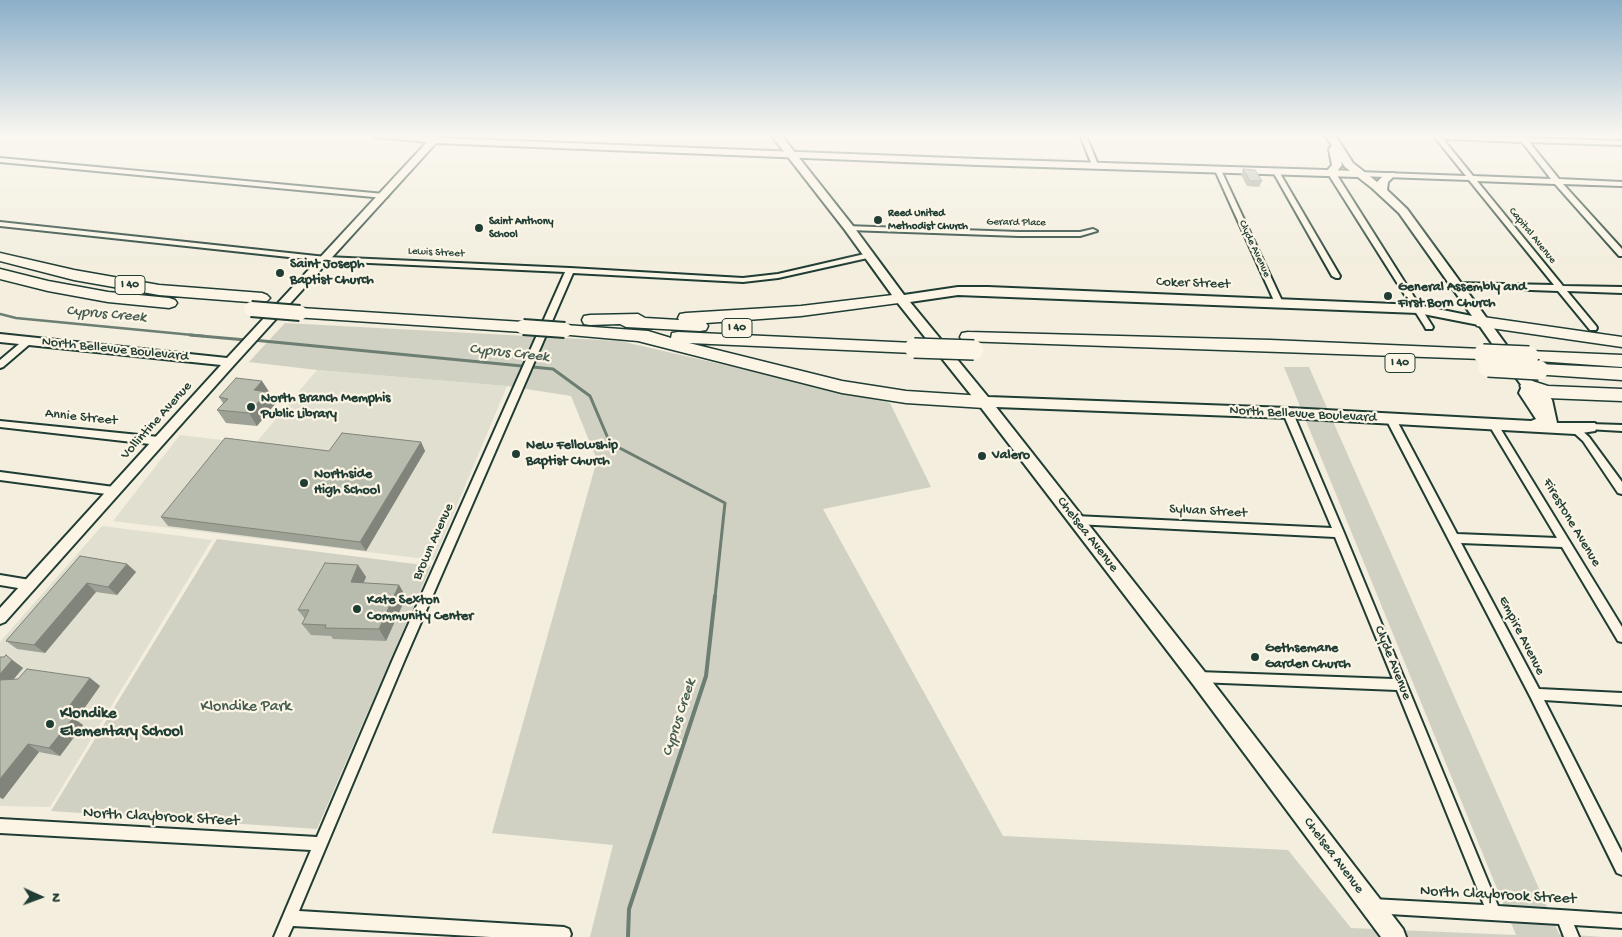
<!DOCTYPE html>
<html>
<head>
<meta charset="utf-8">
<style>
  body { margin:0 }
  #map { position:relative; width:1622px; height:937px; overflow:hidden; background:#f3eede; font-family:"Gochi Hand",sans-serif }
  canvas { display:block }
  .north { position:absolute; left:15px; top:872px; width:50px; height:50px; -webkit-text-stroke:4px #fcf5e5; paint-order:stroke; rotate:92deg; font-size:14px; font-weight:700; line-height:20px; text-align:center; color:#1f3d34 }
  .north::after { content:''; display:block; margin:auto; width:18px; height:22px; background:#1f3d34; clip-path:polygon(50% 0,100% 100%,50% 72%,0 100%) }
</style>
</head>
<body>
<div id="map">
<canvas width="1622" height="937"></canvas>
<div class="north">N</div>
</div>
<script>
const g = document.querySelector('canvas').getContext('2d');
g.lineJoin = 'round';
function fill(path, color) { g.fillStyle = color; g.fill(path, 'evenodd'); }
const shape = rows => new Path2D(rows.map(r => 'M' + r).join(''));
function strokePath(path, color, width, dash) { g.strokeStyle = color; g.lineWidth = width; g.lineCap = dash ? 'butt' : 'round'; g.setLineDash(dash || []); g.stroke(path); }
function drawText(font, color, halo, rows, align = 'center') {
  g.font = font + ' "Gochi Hand",sans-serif'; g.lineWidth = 4.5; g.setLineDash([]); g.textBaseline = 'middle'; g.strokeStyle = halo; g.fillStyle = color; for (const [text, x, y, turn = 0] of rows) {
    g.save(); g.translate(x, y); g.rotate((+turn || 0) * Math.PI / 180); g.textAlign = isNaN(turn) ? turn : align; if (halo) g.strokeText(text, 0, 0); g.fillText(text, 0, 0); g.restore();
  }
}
fill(shape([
  [317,370,507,386,434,560,113,521,180,435,255,444],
  [102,526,212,540,50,807,0,806,0,642]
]), '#e1dfd0');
fill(shape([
  [285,323,620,341,890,403,931,487,823,509,1003,836,1288,850,1351,928,1516,935,1284,367,1309,367,1559,934,1604,937,590,937,613,845,492,833,597,460,571,396,507,386,317,370,249,362],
  [217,539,431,566,317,829,51,811]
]), '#d0d1c2');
strokePath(shape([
  [0,314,16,318,203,336]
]), '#6c7d72', 2.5);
strokePath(shape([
  [190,335,246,340],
  [253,340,553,369,590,396,610,443,725,503,715,597]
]), '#6c7d72', 3);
strokePath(shape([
  [628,937,629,909,706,676,715,596]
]), '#6c7d72', 4);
const minor = shape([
  [1080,135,1086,135,1098,165,1097,166,1092,165,1080,135],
  [1433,135,1519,138,1522,135,1526,138,1622,141,1622,145,1529,142,1559,179,1622,182,1622,186,1563,184,1622,249,1622,256,1619,256,1555,184,1477,181,1563,286,1622,287,1622,293,1567,291,1596,326,1597,328,1596,330,1590,330,1558,291,1451,287,1451,283,1454,283,1554,285,1469,180,1358,176,1354,174,1358,172,1466,176,1433,135],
  [1443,139,1522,142,1551,179,1473,176,1443,139],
  [0,158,384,194,388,196,384,198,0,162,0,158],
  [1215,167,1220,168,1283,303,1282,305,1279,306,1275,303,1214,168,1215,167],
  [1273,169,1278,170,1340,276,1339,278,1336,278,1332,276,1272,170,1273,169],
  [1331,170,1335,172,1433,327,1432,329,1426,329,1425,327,1327,172,1331,170],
  [0,222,326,257,570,268,743,278,778,274,869,253,872,253,872,257,778,278,743,282,573,273,405,659,299,911,564,927,569,929,571,934,570,937,490,937,293,926,288,937,274,937,311,850,0,833,0,819,317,837,393,659,565,272,326,261,0,226,0,222],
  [846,226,1019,232,1080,232,1093,229,1097,231,1080,236,1019,236,849,230,846,230,846,226],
  [28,338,31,339,32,341,31,343,3,367,0,368,0,360,25,339,28,338],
  [1288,410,1293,413,1344,533,1498,906,1622,914,1622,928,1574,925,1579,937,1564,937,1559,924,1372,913,1367,911,1365,906,1367,901,1372,899,1484,905,1397,690,1198,682,1194,681,1192,677,1194,673,1198,672,1393,679,1335,537,1075,524,1071,523,1070,520,1071,517,1075,516,1332,528,1283,413,1288,410],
  [1391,416,1396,419,1457,534,1557,538,1489,425,1491,423,1497,423,1622,627,1622,642,1618,641,1562,547,1461,543,1539,689,1622,693,1622,705,1544,700,1622,853,1622,875,1617,873,1531,698,1386,419,1391,416],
  [0,421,159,437,164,441,159,445,0,427,0,421],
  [1590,424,1622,425,1622,431,1587,429,1585,427,1590,424],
  [1575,426,1578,427,1589,437,1622,482,1622,494,1618,493,1583,441,1572,431,1570,429,1575,426],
  [0,472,114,487,118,488,119,491,118,494,114,495,0,480,0,472],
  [0,575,30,580,34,582,36,585,34,588,30,590,0,585,0,575]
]);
const tertiary = shape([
  [371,135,431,137,438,135,440,138,978,159,1358,171,1362,174,1358,177,978,165,436,143,234,365,5,622,0,624,0,608,221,365,0,342,0,334,227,358,427,142,375,137,371,135]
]);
const secondary = shape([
  [771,135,781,135,853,226,904,295,958,287,988,287,1418,305,1472,316,1399,213,1372,188,1345,167,1341,161,1342,165,1335,174,1327,174,1326,172,1332,165,1329,149,1332,146,1325,135,1335,135,1353,163,1377,182,1386,173,1394,173,1395,175,1388,182,1387,190,1407,209,1534,383,1545,390,1552,400,1557,423,1595,423,1597,427,1595,431,1575,434,1288,418,996,407,1204,671,1403,929,1406,937,1381,937,1192,683,979,405,897,302,845,230,771,135],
  [958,295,1418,313,1479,325,1522,386,1519,393,1536,419,1531,421,1288,408,988,397,910,302,958,295]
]);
const motorway = shape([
  [0,253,74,270,159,285,262,293,267,295,270,298,267,301,262,303,159,295,74,280,0,261,0,253],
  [0,269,48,281,108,292,169,298,175,300,177,303,175,306,169,308,108,302,48,291,0,279,0,269],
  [901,294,906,296,909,299,906,302,801,316,706,323,708,326,706,330,700,331,626,327,620,324,590,325,584,324,582,320,584,316,590,315,638,314,645,318,679,320,678,318,680,314,686,313,801,306,901,294],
  [300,308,523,322,529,323,531,327,529,331,523,332,294,317,292,313,294,309,300,308],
  [1483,317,1622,337,1622,347,1477,326,1475,322,1477,318,1483,317],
  [565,325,648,331,671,338,672,333,678,332,914,343,920,344,922,348,920,352,914,353,689,343,842,381,906,391,984,396,990,398,993,402,990,406,984,408,906,403,842,393,638,341,559,334,557,330,559,326,565,325],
  [968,332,1270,340,1483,349,1489,350,1491,354,1489,358,1483,359,962,341,960,337,962,333,968,332],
  [1529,351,1622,355,1622,367,1523,360,1521,356,1523,352,1529,351],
  [1539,364,1622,368,1622,380,1533,374,1531,370,1533,366,1539,364],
  [1529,380,1548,386,1622,389,1622,401,1547,398,1523,390,1520,386,1523,382,1529,380]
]);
strokePath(minor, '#1f3d34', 4);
strokePath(tertiary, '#1f3d34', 4);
strokePath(secondary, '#1f3d34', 4);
strokePath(motorway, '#1f3d34', 3);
fill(minor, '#fcf5e5');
fill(tertiary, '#fcf5e5');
fill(secondary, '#fcf5e5');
fill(motorway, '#fcf5e5');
const motorwayBridgeFar1 = shape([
  [251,309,300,313],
  [523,327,565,330]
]);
const motorwayBridge = shape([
  [914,348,974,350],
  [1483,354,1529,356],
  [1488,367,1539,370]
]);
strokePath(motorwayBridgeFar1, '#1f3d34', 18, []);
strokePath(motorwayBridge, '#1f3d34', 22, []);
strokePath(motorwayBridgeFar1, '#fcf5e5', 14);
strokePath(motorwayBridge, '#fcf5e5', 19);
fill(shape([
  [1243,169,1262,181,1259,187,1247,186,1241,175],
  [270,393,269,394,275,404,257,426,226,423,217,410,223,403,219,397],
  [421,442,425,451,366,551,168,526,161,517,329,451],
  [80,556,127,564,136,572,117,595,96,592,45,653,17,649,6,641],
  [358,565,366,577,363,583,399,585,406,597,386,641,333,639,331,636,311,635,302,624,305,619,298,610],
  [6,655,23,668,13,680,90,678,100,686,76,720,83,725,60,756,39,752,3,799,0,798,0,657,4,657]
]), '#9ea296');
fill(shape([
  [262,381,270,393,269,394,275,404,257,426,249,413,254,390],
  [421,442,425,451,366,551,360,542],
  [127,564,136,572,117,595,108,587],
  [358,565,366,577,359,594,351,582],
  [87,583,96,592,45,653,34,645],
  [399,585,406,597,386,641,379,629],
  [12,660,23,668,5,689,0,685,0,674],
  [90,678,100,686,76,720,83,725,60,756,49,748,62,716],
  [28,744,39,752,3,799,0,797,0,779]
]), '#81847a');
const building = shape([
  [1243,169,1255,170,1262,181,1250,181,1243,169],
  [236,378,262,381,254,390,267,392,249,413,217,410,228,399,219,397,236,378],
  [342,433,421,442,360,542,161,517,225,438,329,451,342,433],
  [80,556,127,564,108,587,87,583,34,645,6,641,80,556],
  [325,563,358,565,351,582,399,585,379,629,325,628,326,625,302,624,309,610,298,610,325,563],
  [6,655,12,660,0,674,0,657,4,657,6,655],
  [27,669,90,678,62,716,73,718,49,748,28,744,0,779,0,680,18,679,27,669]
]);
fill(building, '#b8bcae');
strokePath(building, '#81847a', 1);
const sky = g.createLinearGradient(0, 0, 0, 266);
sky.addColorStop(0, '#8bafc9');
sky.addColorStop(0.51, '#faf7f0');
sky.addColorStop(1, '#faf7f000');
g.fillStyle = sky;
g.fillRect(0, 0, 1622, 266);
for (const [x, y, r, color] of [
  [878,220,5,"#1f3d34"],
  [479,228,5,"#1f3d34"],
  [280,273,5,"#1f3d34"],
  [1388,296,5,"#1f3d34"],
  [251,407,5,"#1f3d34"],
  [516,454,5,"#1f3d34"],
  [982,456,5,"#1f3d34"],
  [304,483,5,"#1f3d34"],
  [357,609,5,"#1f3d34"],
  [1255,657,5,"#1f3d34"],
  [50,724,5,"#1f3d34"]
]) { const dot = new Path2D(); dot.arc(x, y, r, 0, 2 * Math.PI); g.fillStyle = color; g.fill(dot); strokePath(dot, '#fcf5e5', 2); }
drawText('bold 11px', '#1f3d34', '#fcf5e5', [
  ["Reed United",888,214],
  ["Methodist Church",888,227],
  ["Saint Anthony",489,222],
  ["School",489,235]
], 'left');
drawText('11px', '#1f3d34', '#fcf5e5', [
  ["Gerard Place",1016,223,1],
  ["Capital Avenue",1532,236,51],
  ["Clyde Avenue",1254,249,65],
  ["Lewis Street",436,253,3]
]);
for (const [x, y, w] of [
  [130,285,30],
  [737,328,30],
  [1400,363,30]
]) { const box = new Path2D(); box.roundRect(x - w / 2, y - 9.5, w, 19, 4); g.fillStyle = '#fcf5e5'; g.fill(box); strokePath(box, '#1f3d34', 1); }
drawText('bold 12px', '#1f3d34', null, [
  ["I 40",130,285],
  ["I 40",737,328],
  ["I 40",1400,363]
]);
drawText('bold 14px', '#1f3d34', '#fcf5e5', [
  ["Saint Joseph",290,265],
  ["Baptist Church",290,281],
  ["General Assembly and",1398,288],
  ["First Born Church",1398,304],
  ["North Branch Memphis",261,399],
  ["Public Library",261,415],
  ["New Fellowship",526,446],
  ["Baptist Church",526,462],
  ["Valero",992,456],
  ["Northside",314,475],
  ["High School",314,491],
  ["Kate Sexton",367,601],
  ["Community Center",367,617],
  ["Gethsemane",1265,649],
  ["Garden Church",1265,665]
], 'left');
drawText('14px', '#1f3d34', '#fcf5e5', [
  ["Coker Street",1193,284,2],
  ["North Bellevue Boulevard",115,350,6],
  ["North Bellevue Boulevard",1303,415,3],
  ["Annie Street",81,418,6],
  ["Vollintine Avenue",157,421,-48],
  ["Sylvan Street",1208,512,3],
  ["Firestone Avenue",1571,523,59],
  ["Chelsea Avenue",1087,535,52],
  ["Brown Avenue",434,542,-66],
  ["Empire Avenue",1521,636,63],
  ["Clyde Avenue",1392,663,68],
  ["Chelsea Avenue",1333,856,53]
]);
drawText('italic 15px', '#465d53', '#fcf5e5', [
  ["Cyprus Creek",106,315,5],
  ["Cyprus Creek",509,354,6],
  ["Cyprus Creek",680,718,-72]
]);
drawText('16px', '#425b50', '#fcf5e5', [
  ["Klondike Park",246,708]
]);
drawText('bold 16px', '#1f3d34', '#fcf5e5', [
  ["Klondike",60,715],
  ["Elementary School",60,733]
], 'left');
drawText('16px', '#1f3d34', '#fcf5e5', [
  ["North Claybrook Street",161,818,3],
  ["North Claybrook Street",1498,896,3]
]);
</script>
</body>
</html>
